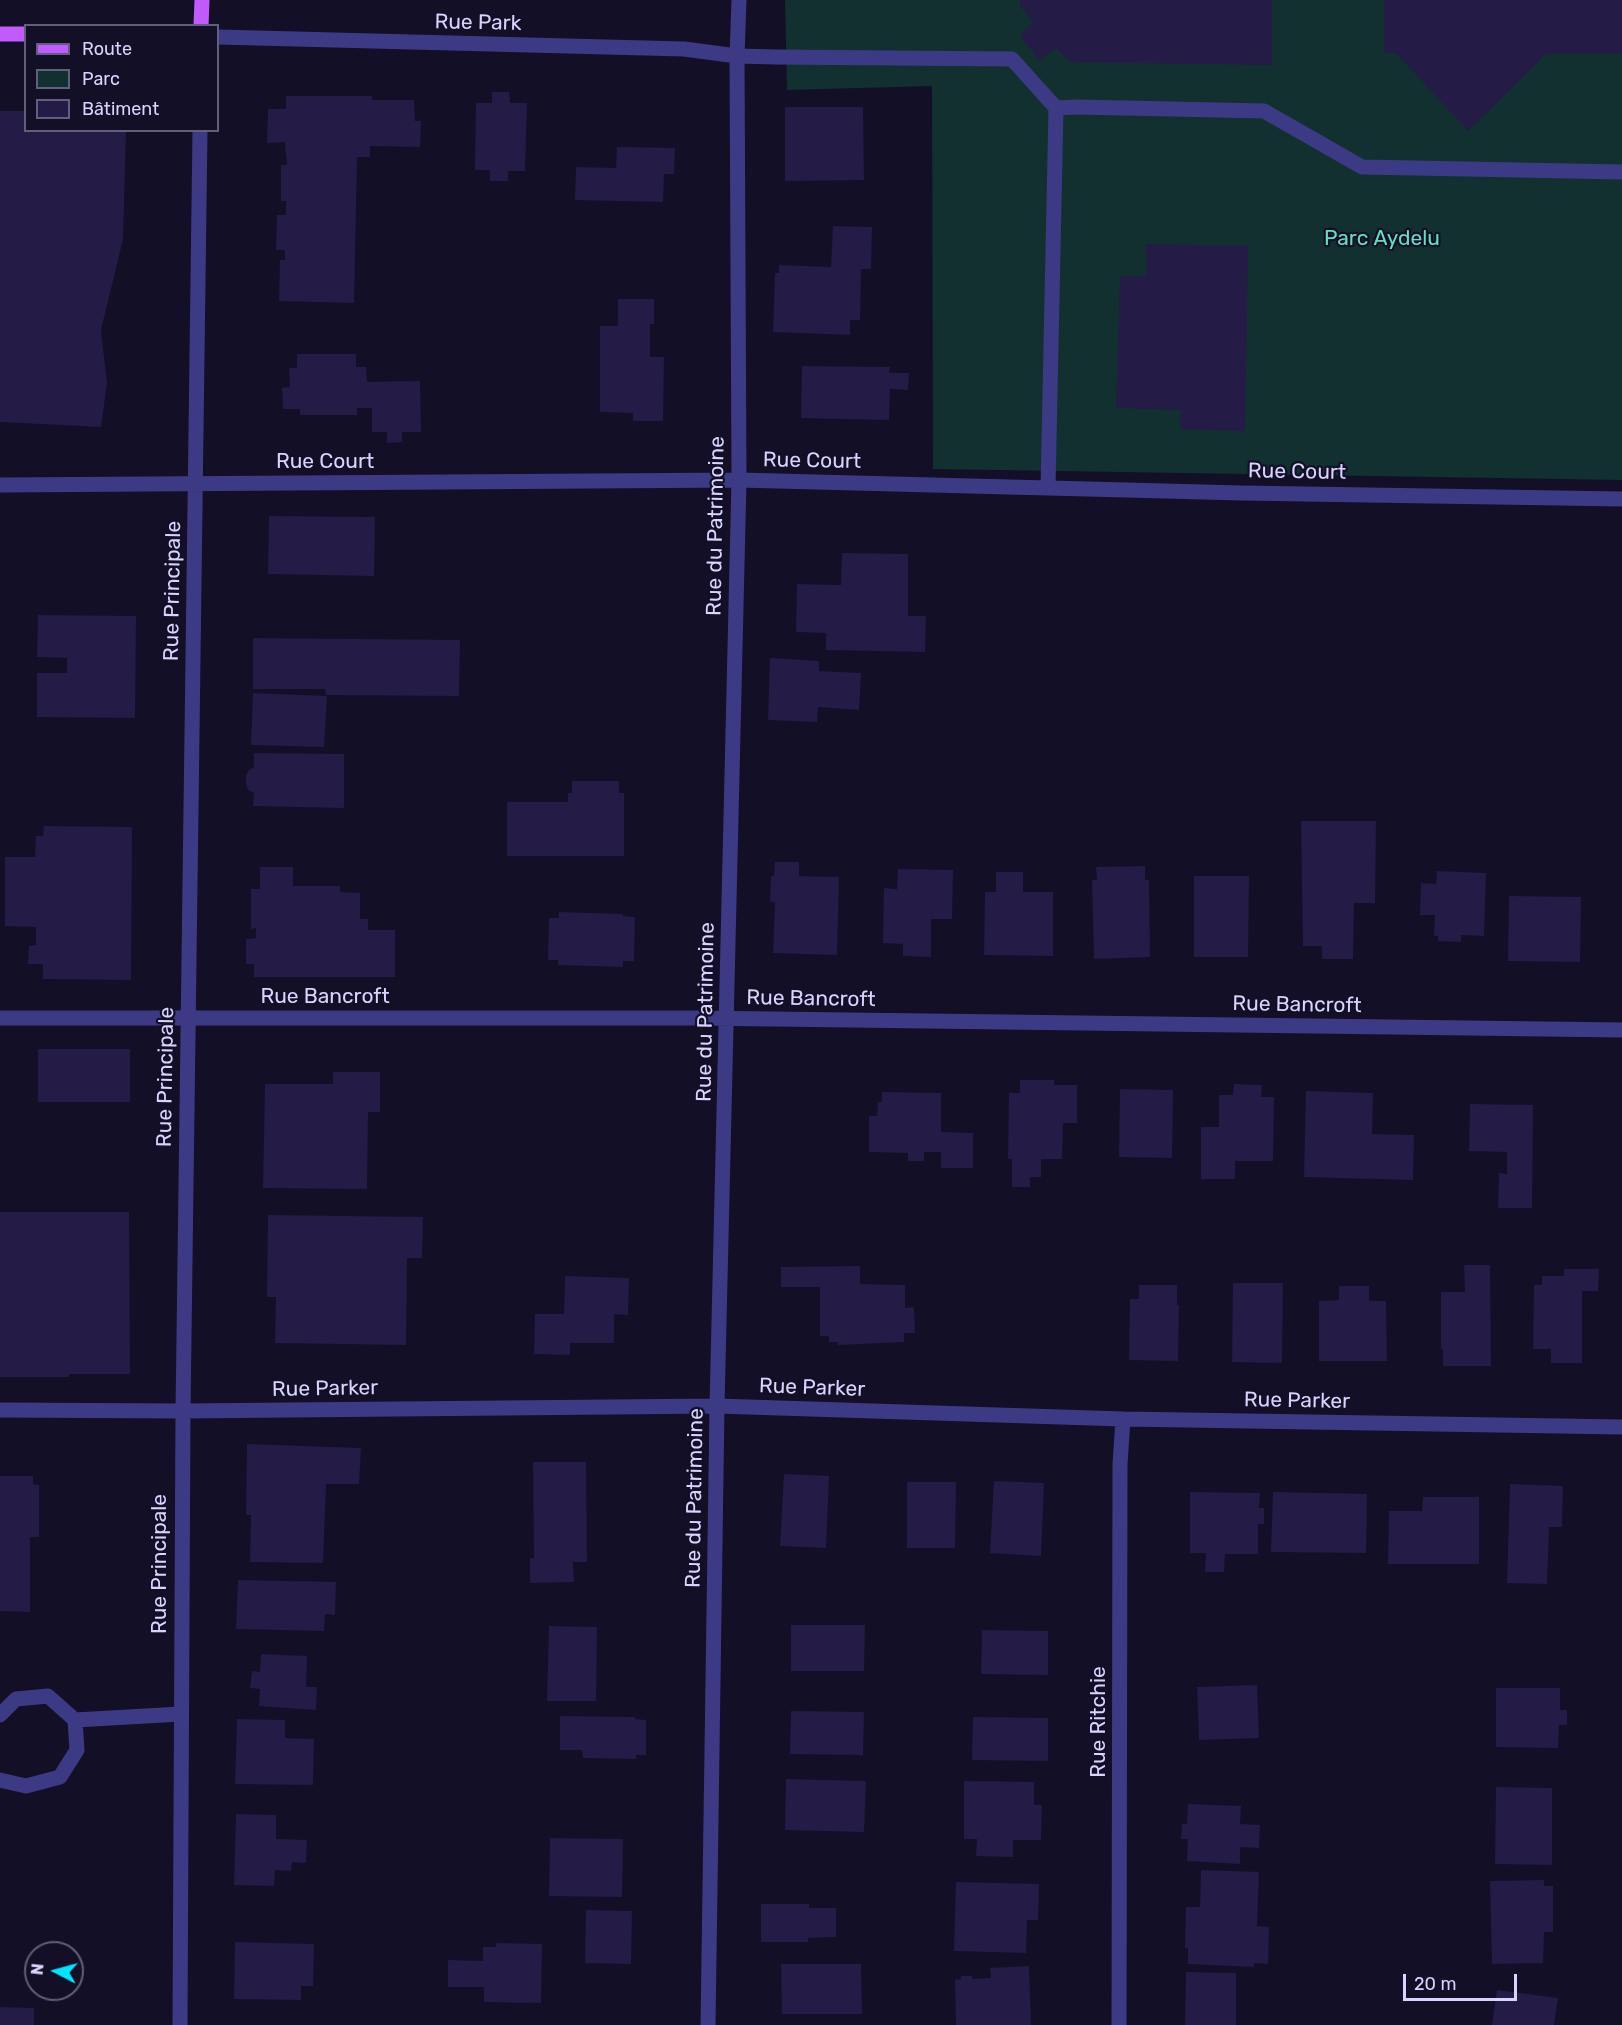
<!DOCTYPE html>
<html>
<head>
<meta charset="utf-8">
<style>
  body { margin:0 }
  #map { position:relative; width:1622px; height:2025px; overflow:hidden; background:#130f26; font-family:Rubik,sans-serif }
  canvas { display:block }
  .legend { position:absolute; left:24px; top:24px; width:195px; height:108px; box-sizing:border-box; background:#130f26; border:2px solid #625e7d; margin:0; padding:8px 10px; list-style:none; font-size:18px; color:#d9d4ff }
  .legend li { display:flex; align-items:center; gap:12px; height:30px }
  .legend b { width:30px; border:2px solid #625e7d }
  .north { position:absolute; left:24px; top:1941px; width:60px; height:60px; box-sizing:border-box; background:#130f26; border:2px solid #625e7d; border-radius:50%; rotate:276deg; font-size:16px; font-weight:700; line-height:24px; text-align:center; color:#d9d4ff }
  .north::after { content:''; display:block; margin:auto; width:21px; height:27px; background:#00e5ff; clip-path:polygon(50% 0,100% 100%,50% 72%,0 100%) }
  .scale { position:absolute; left:1403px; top:1974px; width:114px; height:27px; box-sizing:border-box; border:3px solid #d9d4ff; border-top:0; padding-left:8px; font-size:18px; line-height:21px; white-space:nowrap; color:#d9d4ff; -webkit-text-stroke:4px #130f26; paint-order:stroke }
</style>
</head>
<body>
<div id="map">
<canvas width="1622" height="2025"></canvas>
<ul class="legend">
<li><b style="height:8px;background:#c25bff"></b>Route</li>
<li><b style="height:16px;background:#12302f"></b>Parc</li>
<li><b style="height:16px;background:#241b47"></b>Bâtiment</li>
</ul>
<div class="north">N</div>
<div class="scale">20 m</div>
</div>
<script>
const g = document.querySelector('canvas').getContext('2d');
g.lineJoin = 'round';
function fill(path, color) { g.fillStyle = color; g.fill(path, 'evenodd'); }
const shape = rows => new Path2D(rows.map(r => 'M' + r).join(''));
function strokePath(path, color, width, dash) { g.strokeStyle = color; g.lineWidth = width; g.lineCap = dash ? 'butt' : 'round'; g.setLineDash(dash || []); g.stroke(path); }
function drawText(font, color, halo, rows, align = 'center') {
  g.font = font + ' Rubik,sans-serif'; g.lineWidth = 4.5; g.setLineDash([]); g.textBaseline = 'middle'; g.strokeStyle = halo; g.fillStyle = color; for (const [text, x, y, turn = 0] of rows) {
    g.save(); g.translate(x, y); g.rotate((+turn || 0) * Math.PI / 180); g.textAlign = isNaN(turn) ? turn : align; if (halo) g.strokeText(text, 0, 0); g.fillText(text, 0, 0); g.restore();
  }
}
fill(shape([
  [785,0,1622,0,1622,480,933,469,932,86,787,90]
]), '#12302f');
fill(shape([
  [1020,0,1272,0,1272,65,1070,62,1056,48,1039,60,1020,35,1033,22,1020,6],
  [1384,0,1622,0,1622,54,1546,54,1468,131,1396,53,1384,53],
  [492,92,509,92,510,103,527,103,525,171,508,171,508,181,490,181,490,170,475,170,476,103,492,103],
  [286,96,372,96,372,100,414,100,415,121,421,121,420,147,370,146,370,157,357,157,354,303,279,301,280,260,285,260,285,250,276,250,277,215,286,215,286,201,281,201,281,165,287,165,286,156,285,142,267,143,268,109,286,109],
  [785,107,863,107,864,180,785,181],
  [0,111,26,111,26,130,126,130,123,239,101,330,107,383,101,427,0,422],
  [617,147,675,148,674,174,664,174,663,202,575,200,576,167,616,168],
  [833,226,872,227,871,269,861,269,860,320,850,320,850,335,773,332,775,273,779,273,779,265,831,267],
  [1146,244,1248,246,1245,431,1180,429,1181,410,1116,408,1120,276,1146,276],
  [618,299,654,299,654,324,650,324,650,357,664,357,663,421,633,421,633,413,600,412,600,326,618,326],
  [297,354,356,354,356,367,366,367,367,382,420,381,421,432,402,432,402,442,387,443,387,432,372,432,372,408,357,408,357,415,300,415,300,409,283,409,282,388,290,387,289,368,297,368],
  [802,366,890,367,889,373,909,373,908,390,890,389,889,420,801,418],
  [269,516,375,517,374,576,268,574],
  [842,553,908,554,908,616,926,616,925,652,826,650,826,633,796,632,797,584,841,585],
  [38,615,136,616,135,718,37,717,37,673,67,673,67,658,37,657],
  [253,638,460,640,459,696,326,695,325,689,253,689],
  [770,658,819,661,819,671,861,673,859,710,818,707,817,722,768,720],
  [253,693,327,696,324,747,251,745],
  [254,753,344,754,344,808,253,806,254,793,248,790,246,784,246,775,249,770,254,767],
  [572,781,619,781,619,793,624,793,624,856,507,856,507,802,568,802,568,793,572,793],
  [1301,821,1376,821,1375,903,1354,903,1353,959,1322,959,1322,946,1303,946],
  [44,826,132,827,131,980,43,979,43,964,28,964,29,946,36,945,36,927,5,926,5,857,35,857,36,836,43,836],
  [775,862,799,862,799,876,839,877,837,955,773,953,775,902,770,902,771,876,774,876],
  [1145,866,1145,880,1149,880,1150,957,1094,959,1092,880,1097,880,1096,867],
  [260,867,293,867,293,886,340,886,340,892,360,893,360,919,368,919,368,930,395,930,395,977,254,977,254,964,246,964,246,939,256,938,256,928,251,929,251,889,260,889],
  [898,869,953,870,952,919,931,919,931,957,903,956,903,944,883,943,884,888,897,889],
  [1437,871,1486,873,1484,936,1461,935,1461,942,1438,941,1438,936,1434,936,1435,915,1420,915,1421,883,1436,884],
  [996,872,1023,872,1023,892,1053,892,1053,956,984,955,985,892,996,892],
  [1194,876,1249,876,1248,957,1194,957],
  [1509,896,1581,897,1580,962,1508,961],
  [559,912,623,914,623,916,635,917,634,961,623,961,623,967,558,965,558,960,548,960,549,918,559,918],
  [38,1049,130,1049,130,1102,38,1102],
  [333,1072,380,1072,380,1112,368,1112,367,1189,263,1188,265,1084,333,1084],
  [1020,1080,1054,1080,1054,1085,1077,1085,1077,1123,1063,1123,1062,1159,1041,1159,1041,1177,1030,1177,1030,1187,1012,1187,1012,1159,1008,1159,1009,1093,1020,1093],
  [1234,1084,1262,1085,1261,1097,1274,1097,1273,1161,1235,1161,1235,1179,1201,1179,1201,1127,1219,1127,1219,1095,1233,1095],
  [1120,1089,1173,1090,1172,1158,1119,1157],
  [1306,1091,1373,1093,1372,1134,1414,1135,1413,1180,1304,1177],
  [882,1092,941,1093,941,1132,973,1133,973,1168,941,1168,941,1152,924,1152,924,1161,908,1161,908,1153,869,1152,869,1116,877,1116,878,1102,882,1102],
  [1470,1104,1533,1105,1532,1208,1498,1208,1499,1173,1507,1174,1507,1152,1469,1151],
  [0,1212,129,1212,130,1374,69,1374,69,1377,0,1377],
  [268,1215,423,1217,422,1258,407,1258,406,1345,275,1343,276,1297,267,1297],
  [1464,1265,1490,1265,1491,1366,1443,1366,1443,1349,1441,1349,1441,1292,1465,1292],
  [860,1266,860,1284,905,1285,905,1308,914,1307,915,1333,904,1333,904,1342,838,1345,838,1342,829,1342,829,1336,820,1336,820,1287,781,1287,781,1267],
  [1564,1269,1599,1269,1598,1291,1582,1291,1582,1363,1551,1363,1551,1349,1533,1349,1534,1285,1542,1285,1542,1276,1564,1276],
  [565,1276,629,1278,628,1315,614,1314,614,1343,570,1343,570,1355,534,1354,535,1314,564,1314],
  [1233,1283,1283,1283,1282,1363,1232,1362],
  [1139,1285,1177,1285,1177,1305,1179,1305,1178,1361,1129,1360,1130,1299,1139,1299],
  [1339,1286,1369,1286,1369,1301,1386,1301,1387,1361,1319,1361,1319,1301,1339,1300],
  [247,1444,361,1448,359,1484,326,1484,323,1563,250,1562,251,1515,246,1515],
  [533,1462,586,1462,587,1562,573,1562,574,1582,530,1583,530,1558,534,1558],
  [784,1474,829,1476,826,1548,780,1546],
  [0,1476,33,1476,33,1484,39,1485,39,1537,30,1537,30,1612,0,1611],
  [994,1481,1044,1483,1041,1556,990,1553],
  [907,1482,956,1482,955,1548,907,1548],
  [1510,1484,1563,1486,1562,1527,1549,1527,1547,1584,1507,1583],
  [1190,1492,1260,1493,1259,1508,1264,1508,1264,1524,1258,1524,1258,1554,1225,1554,1224,1572,1205,1572,1206,1553,1190,1553],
  [1273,1492,1367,1494,1366,1553,1271,1552],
  [1423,1497,1479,1497,1479,1564,1388,1564,1389,1511,1422,1511],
  [238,1580,336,1582,335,1615,325,1614,324,1631,236,1629],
  [791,1625,865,1625,864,1671,791,1671],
  [549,1626,597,1627,596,1701,547,1701],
  [982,1630,1048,1631,1048,1675,981,1674],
  [261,1654,307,1656,306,1687,317,1687,316,1710,259,1706,260,1689,250,1688,252,1671,260,1672],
  [1257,1685,1259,1738,1199,1740,1197,1687],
  [1496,1688,1560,1688,1560,1710,1567,1710,1567,1725,1559,1725,1558,1748,1496,1747],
  [791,1711,864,1712,863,1755,790,1754],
  [560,1716,635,1717,635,1719,646,1720,646,1755,636,1755,636,1759,583,1758,582,1750,560,1750],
  [973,1717,1048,1718,1048,1761,972,1760],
  [237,1719,285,1720,285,1738,314,1739,313,1785,235,1784],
  [786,1779,866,1781,864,1832,785,1830],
  [964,1781,1034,1782,1034,1805,1042,1805,1041,1840,1013,1840,1013,1857,976,1856,977,1839,964,1839],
  [1496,1787,1552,1788,1552,1865,1495,1864],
  [1188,1804,1241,1806,1240,1824,1260,1825,1259,1848,1240,1847,1240,1864,1187,1861,1188,1839,1181,1839,1182,1824,1187,1824],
  [236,1814,276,1815,276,1839,307,1840,306,1863,292,1862,291,1871,275,1870,274,1886,234,1885],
  [550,1838,623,1839,622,1897,549,1896],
  [1201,1870,1259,1872,1257,1926,1269,1927,1268,1964,1254,1963,1254,1967,1188,1964,1188,1948,1185,1948,1186,1907,1200,1907],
  [1544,1880,1544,1886,1553,1886,1553,1932,1544,1932,1543,1963,1492,1964,1490,1881],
  [956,1882,1039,1884,1038,1920,1027,1920,1026,1953,954,1951],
  [761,1904,809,1904,809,1908,836,1908,836,1937,808,1938,808,1942,761,1942],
  [586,1910,632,1911,631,1964,585,1963],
  [235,1942,314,1944,313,1986,301,1986,301,2000,234,1999],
  [496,1943,542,1944,541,2003,484,2002,484,1987,448,1987,448,1960,483,1961,483,1947,496,1947],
  [781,1964,861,1964,862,2014,782,2014],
  [1029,1966,1031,2025,956,2025,955,1980,961,1979,961,1976,972,1976,972,1979,991,1978,990,1968],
  [1186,1972,1236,1973,1236,2025,1185,2025],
  [1497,1990,1558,1998,1554,2025,1492,2025],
  [0,2007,34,2008,34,2025,0,2025]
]), '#241b47');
strokePath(shape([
  [218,37,684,49,737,56,776,57,1012,59,1056,108,1077,107,1264,111,1362,167,1622,172],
  [0,485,739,480,1242,493,1622,499],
  [1048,488,1056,108],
  [0,1018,696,1018,1622,1030],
  [0,1410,183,1411,717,1406,1123,1419,1622,1427],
  [0,1715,16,1699,48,1696,75,1720],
  [0,1780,26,1786,60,1777,77,1750,75,1720,181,1714],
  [180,2025,183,1411,200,130],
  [708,2025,717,1406,739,480,737,56,739,0],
  [1119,2025,1120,1464,1123,1419]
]), '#3d3a85', 15);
strokePath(shape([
  [201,26,202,0],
  [0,34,26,34]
]), '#c25bff', 15);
drawText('21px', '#d9d4ff', '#130f26', [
  ["Rue Park",478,23,1],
  ["Rue Court",812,461,1],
  ["Rue Court",325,462],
  ["Rue Court",1297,472,1],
  ["Rue du Patrimoine",716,526,-89],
  ["Rue Principale",173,591,-89],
  ["Rue Bancroft",325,997],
  ["Rue Bancroft",811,999,1],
  ["Rue Bancroft",1297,1005,1],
  ["Rue du Patrimoine",706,1012,-89],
  ["Rue Principale",166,1077,-89],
  ["Rue Parker",812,1388,2],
  ["Rue Parker",325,1389,-1],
  ["Rue Parker",1297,1401,1],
  ["Rue du Patrimoine",695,1498,-89],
  ["Rue Principale",160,1564,-90],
  ["Rue Ritchie",1099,1722,-90]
]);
drawText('21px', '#5fe0c0', '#130f26', [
  ["Parc Aydelu",1382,239]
]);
</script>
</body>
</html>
